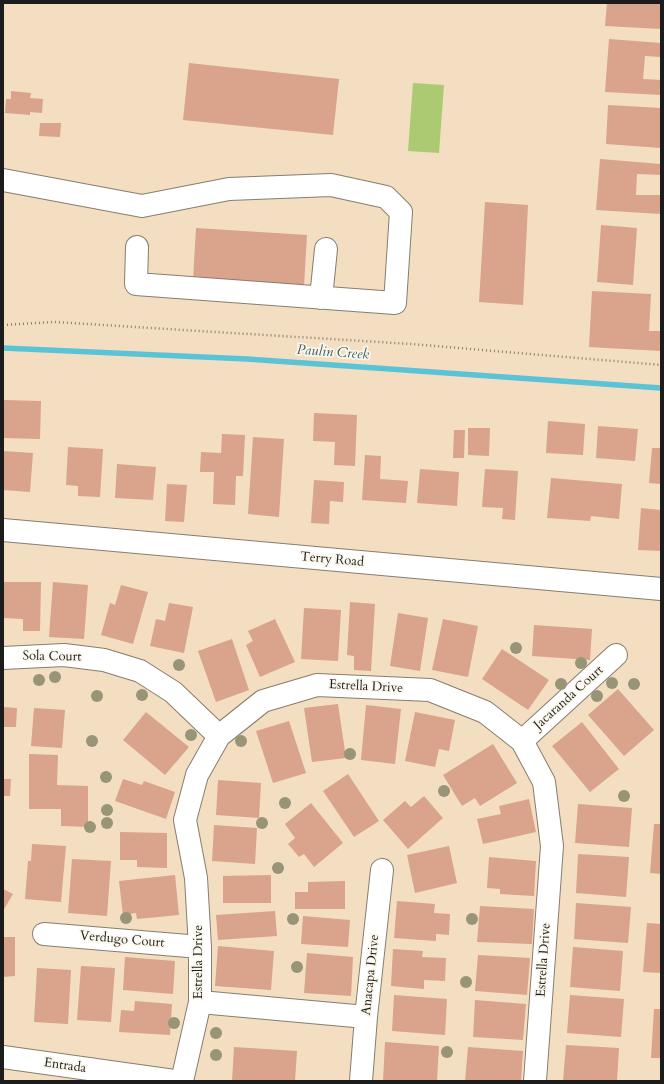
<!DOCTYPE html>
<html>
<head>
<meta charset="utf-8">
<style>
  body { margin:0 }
  #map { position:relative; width:664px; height:1084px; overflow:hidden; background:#f3dec1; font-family:Cardo,serif }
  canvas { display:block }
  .frame { position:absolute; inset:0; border:4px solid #1c1c1c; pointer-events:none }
</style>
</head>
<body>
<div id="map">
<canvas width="664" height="1084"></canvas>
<div class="frame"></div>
</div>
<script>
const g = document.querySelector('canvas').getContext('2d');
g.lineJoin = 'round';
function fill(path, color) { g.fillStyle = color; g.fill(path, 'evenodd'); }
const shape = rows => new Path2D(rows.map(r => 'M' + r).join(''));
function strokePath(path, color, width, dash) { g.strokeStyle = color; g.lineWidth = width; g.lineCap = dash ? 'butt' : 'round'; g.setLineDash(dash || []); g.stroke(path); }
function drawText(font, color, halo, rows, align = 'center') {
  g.font = font + ' Cardo,serif'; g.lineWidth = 3.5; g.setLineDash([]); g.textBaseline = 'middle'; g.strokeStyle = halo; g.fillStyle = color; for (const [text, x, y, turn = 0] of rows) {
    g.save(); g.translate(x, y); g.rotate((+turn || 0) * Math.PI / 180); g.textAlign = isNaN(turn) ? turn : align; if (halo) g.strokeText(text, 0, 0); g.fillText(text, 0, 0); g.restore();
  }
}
fill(shape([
  [413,83,444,85,439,153,408,151]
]), '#acca71');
strokePath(shape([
  [3,348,247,359,661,388]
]), '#5ac3d6', 5.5);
fill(shape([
  [607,3,661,3,661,29,605,26],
  [609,39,661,43,661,57,645,56,643,79,661,80,661,95,605,92],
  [189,63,339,79,333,135,183,120],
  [11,91,31,93,30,98,43,99,42,113,30,112,30,115,5,113,6,99,11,99],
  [608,105,661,108,661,148,606,144],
  [40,123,61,123,60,137,39,136],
  [600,159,661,164,661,175,637,174,636,195,661,195,661,214,596,210],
  [485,202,528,205,523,305,479,302],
  [601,225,637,228,633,285,597,282],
  [196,228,307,235,304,286,193,280],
  [592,291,651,294,649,331,661,331,661,351,589,347],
  [3,400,41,401,40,439,3,438],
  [314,413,357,415,355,466,334,465,335,442,313,441],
  [548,421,585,424,583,455,546,453],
  [598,426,638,429,635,461,596,458],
  [468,428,490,428,489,456,468,455],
  [454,430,465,430,464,458,453,458],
  [222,434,245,435,243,476,236,476,235,505,213,504,214,472,200,472,201,452,221,453],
  [253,437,284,439,279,517,248,514],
  [68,447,103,449,100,497,78,496,78,486,66,485],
  [652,448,661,448,661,484,649,483],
  [3,451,33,453,30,492,3,490],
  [365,455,381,456,380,479,408,481,406,503,362,500],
  [117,464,156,467,153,500,115,498],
  [420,469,459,472,457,506,417,503],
  [485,469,518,471,515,520,502,519,503,508,482,507],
  [551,478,622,484,619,519,591,516,590,521,547,518],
  [314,480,344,482,343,502,330,501,329,524,311,523],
  [167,484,187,485,184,522,165,521],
  [641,508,661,510,661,551,638,550],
  [3,582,41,582,40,631,23,631,23,619,3,618],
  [53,582,88,585,84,639,49,637],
  [121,585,148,592,133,644,101,635,110,603,115,605],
  [350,602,375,604,371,671,354,670,354,656,347,655],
  [169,603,193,607,184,653,150,646,156,619,165,621],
  [304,608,341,610,338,661,301,659],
  [398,613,428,618,420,671,390,666],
  [275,619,295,662,260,677,246,645,253,641,248,631],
  [443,619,478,626,468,677,432,670],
  [534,625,592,629,590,660,532,656],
  [232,639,249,690,216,702,198,651],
  [502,649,549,680,528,710,482,679],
  [618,689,654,730,624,756,588,715],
  [338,704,346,758,312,762,304,708],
  [366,705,401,709,395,764,361,760],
  [3,707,17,708,16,727,3,727],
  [34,708,65,710,62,748,31,746],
  [146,712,189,747,165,775,123,740],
  [415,712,455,720,449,751,439,749,435,767,405,761],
  [289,721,306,773,273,783,256,731],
  [582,722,619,769,590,792,552,746],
  [493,744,517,783,480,806,475,798,462,806,443,775],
  [29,754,58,755,57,785,88,786,88,827,61,826,61,809,29,809],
  [348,774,379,821,354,837,323,791],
  [3,779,11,779,10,796,3,796],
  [123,779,142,785,144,781,175,792,166,819,115,801],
  [218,780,261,783,259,818,216,815],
  [424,796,443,818,408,849,383,820,405,801,411,807],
  [529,799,536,832,483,844,477,819,501,814,499,806],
  [311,803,343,843,314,867,304,854,299,857,288,844,295,838,285,824],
  [578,804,632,808,629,847,575,843],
  [654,824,661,824,661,874,650,873],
  [214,825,257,828,255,864,212,861],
  [120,832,167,833,167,868,137,867,137,860,120,860],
  [32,844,66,846,61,902,25,899,28,861,31,861],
  [449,846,457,883,415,893,407,855],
  [578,854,629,857,626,897,576,893],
  [489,857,536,861,534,896,500,894,500,889,487,888],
  [72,859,111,861,107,916,68,913],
  [175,875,179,915,137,919,136,913,123,915,119,881],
  [271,875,271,903,223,903,223,876],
  [345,881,345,909,295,909,295,892,308,892,308,882],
  [3,889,13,894,3,911],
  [397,901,435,904,434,913,450,914,449,935,436,934,436,941,394,938],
  [576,903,631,907,628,943,574,939],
  [480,906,534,909,532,944,477,942],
  [275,911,277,936,218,940,216,915],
  [303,916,350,920,348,947,301,944],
  [647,923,661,924,661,973,643,972],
  [3,937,15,937,15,976,3,977],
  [218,946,274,951,271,990,215,986],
  [573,947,623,951,620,991,570,987],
  [393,949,423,951,422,957,446,958,445,981,424,980,424,989,391,986],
  [307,953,353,957,351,996,304,993],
  [478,955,530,958,527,995,475,991],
  [125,957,175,961,173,994,123,990],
  [81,966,115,968,111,1022,77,1020],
  [37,968,71,970,68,1024,34,1022],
  [394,995,447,999,445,1035,392,1031],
  [570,995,624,999,621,1037,567,1033],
  [475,1000,526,1004,523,1040,473,1037],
  [135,1001,172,1004,170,1035,119,1032,121,1010,134,1011],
  [654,1009,661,1009,661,1058,651,1058],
  [385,1042,439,1046,437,1081,383,1081],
  [566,1045,619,1048,617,1081,563,1081],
  [234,1047,297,1051,295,1081,232,1081],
  [468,1047,523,1051,521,1081,465,1081]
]), '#d9a38c');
const minor = shape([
  [3,180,142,206,229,189,331,185,386,197,401,212,395,303,136,284,137,247],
  [321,298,326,249],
  [3,530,661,589],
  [3,658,64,655,104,660,140,671,173,692,219,736],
  [522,741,616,655],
  [44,934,200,947],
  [200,1002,366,1017],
  [3,1057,174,1081],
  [182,1081,200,1002,200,947,196,878,185,820,197,775,219,736,263,701,317,685,430,690,485,712,522,741,544,782,552,846,535,1081],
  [361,1081,366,1017,382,870]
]);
strokePath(minor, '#887d6e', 24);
strokePath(shape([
  [3,325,54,322,411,344,661,365]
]), '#887d6e', 2.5, [1, 3]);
strokePath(minor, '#fff', 22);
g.fillStyle = '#989577';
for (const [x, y] of [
  [516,648],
  [581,663],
  [179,665],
  [55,677],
  [39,680],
  [612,683],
  [561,684],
  [634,684],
  [142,695],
  [97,696],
  [597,696],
  [191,735],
  [92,741],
  [241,741],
  [350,754],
  [106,777],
  [444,791],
  [624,796],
  [285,803],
  [107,810],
  [107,823],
  [262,823],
  [90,827],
  [278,868],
  [126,918],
  [293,919],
  [472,919],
  [297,967],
  [466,982],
  [174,1023],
  [216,1033],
  [447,1052],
  [216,1055]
]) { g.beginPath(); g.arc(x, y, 6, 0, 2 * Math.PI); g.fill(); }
drawText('13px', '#1c1c1c', '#fbf7ec', [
  ["Terry Road",332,560,5],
  ["Sola Court",52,657,1],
  ["Estrella Drive",366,687,3],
  ["Jacaranda Court",569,698,-42],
  ["Verdugo Court",122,940,5],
  ["Estrella Drive",544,960,-86],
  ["Estrella Drive",199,962,-90],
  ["Anacapa Drive",371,975,-84],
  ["Entrada",65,1066,8]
]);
drawText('italic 14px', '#355f66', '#fbf7ec', [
  ["Paulin Creek",333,353,4]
]);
</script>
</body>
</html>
